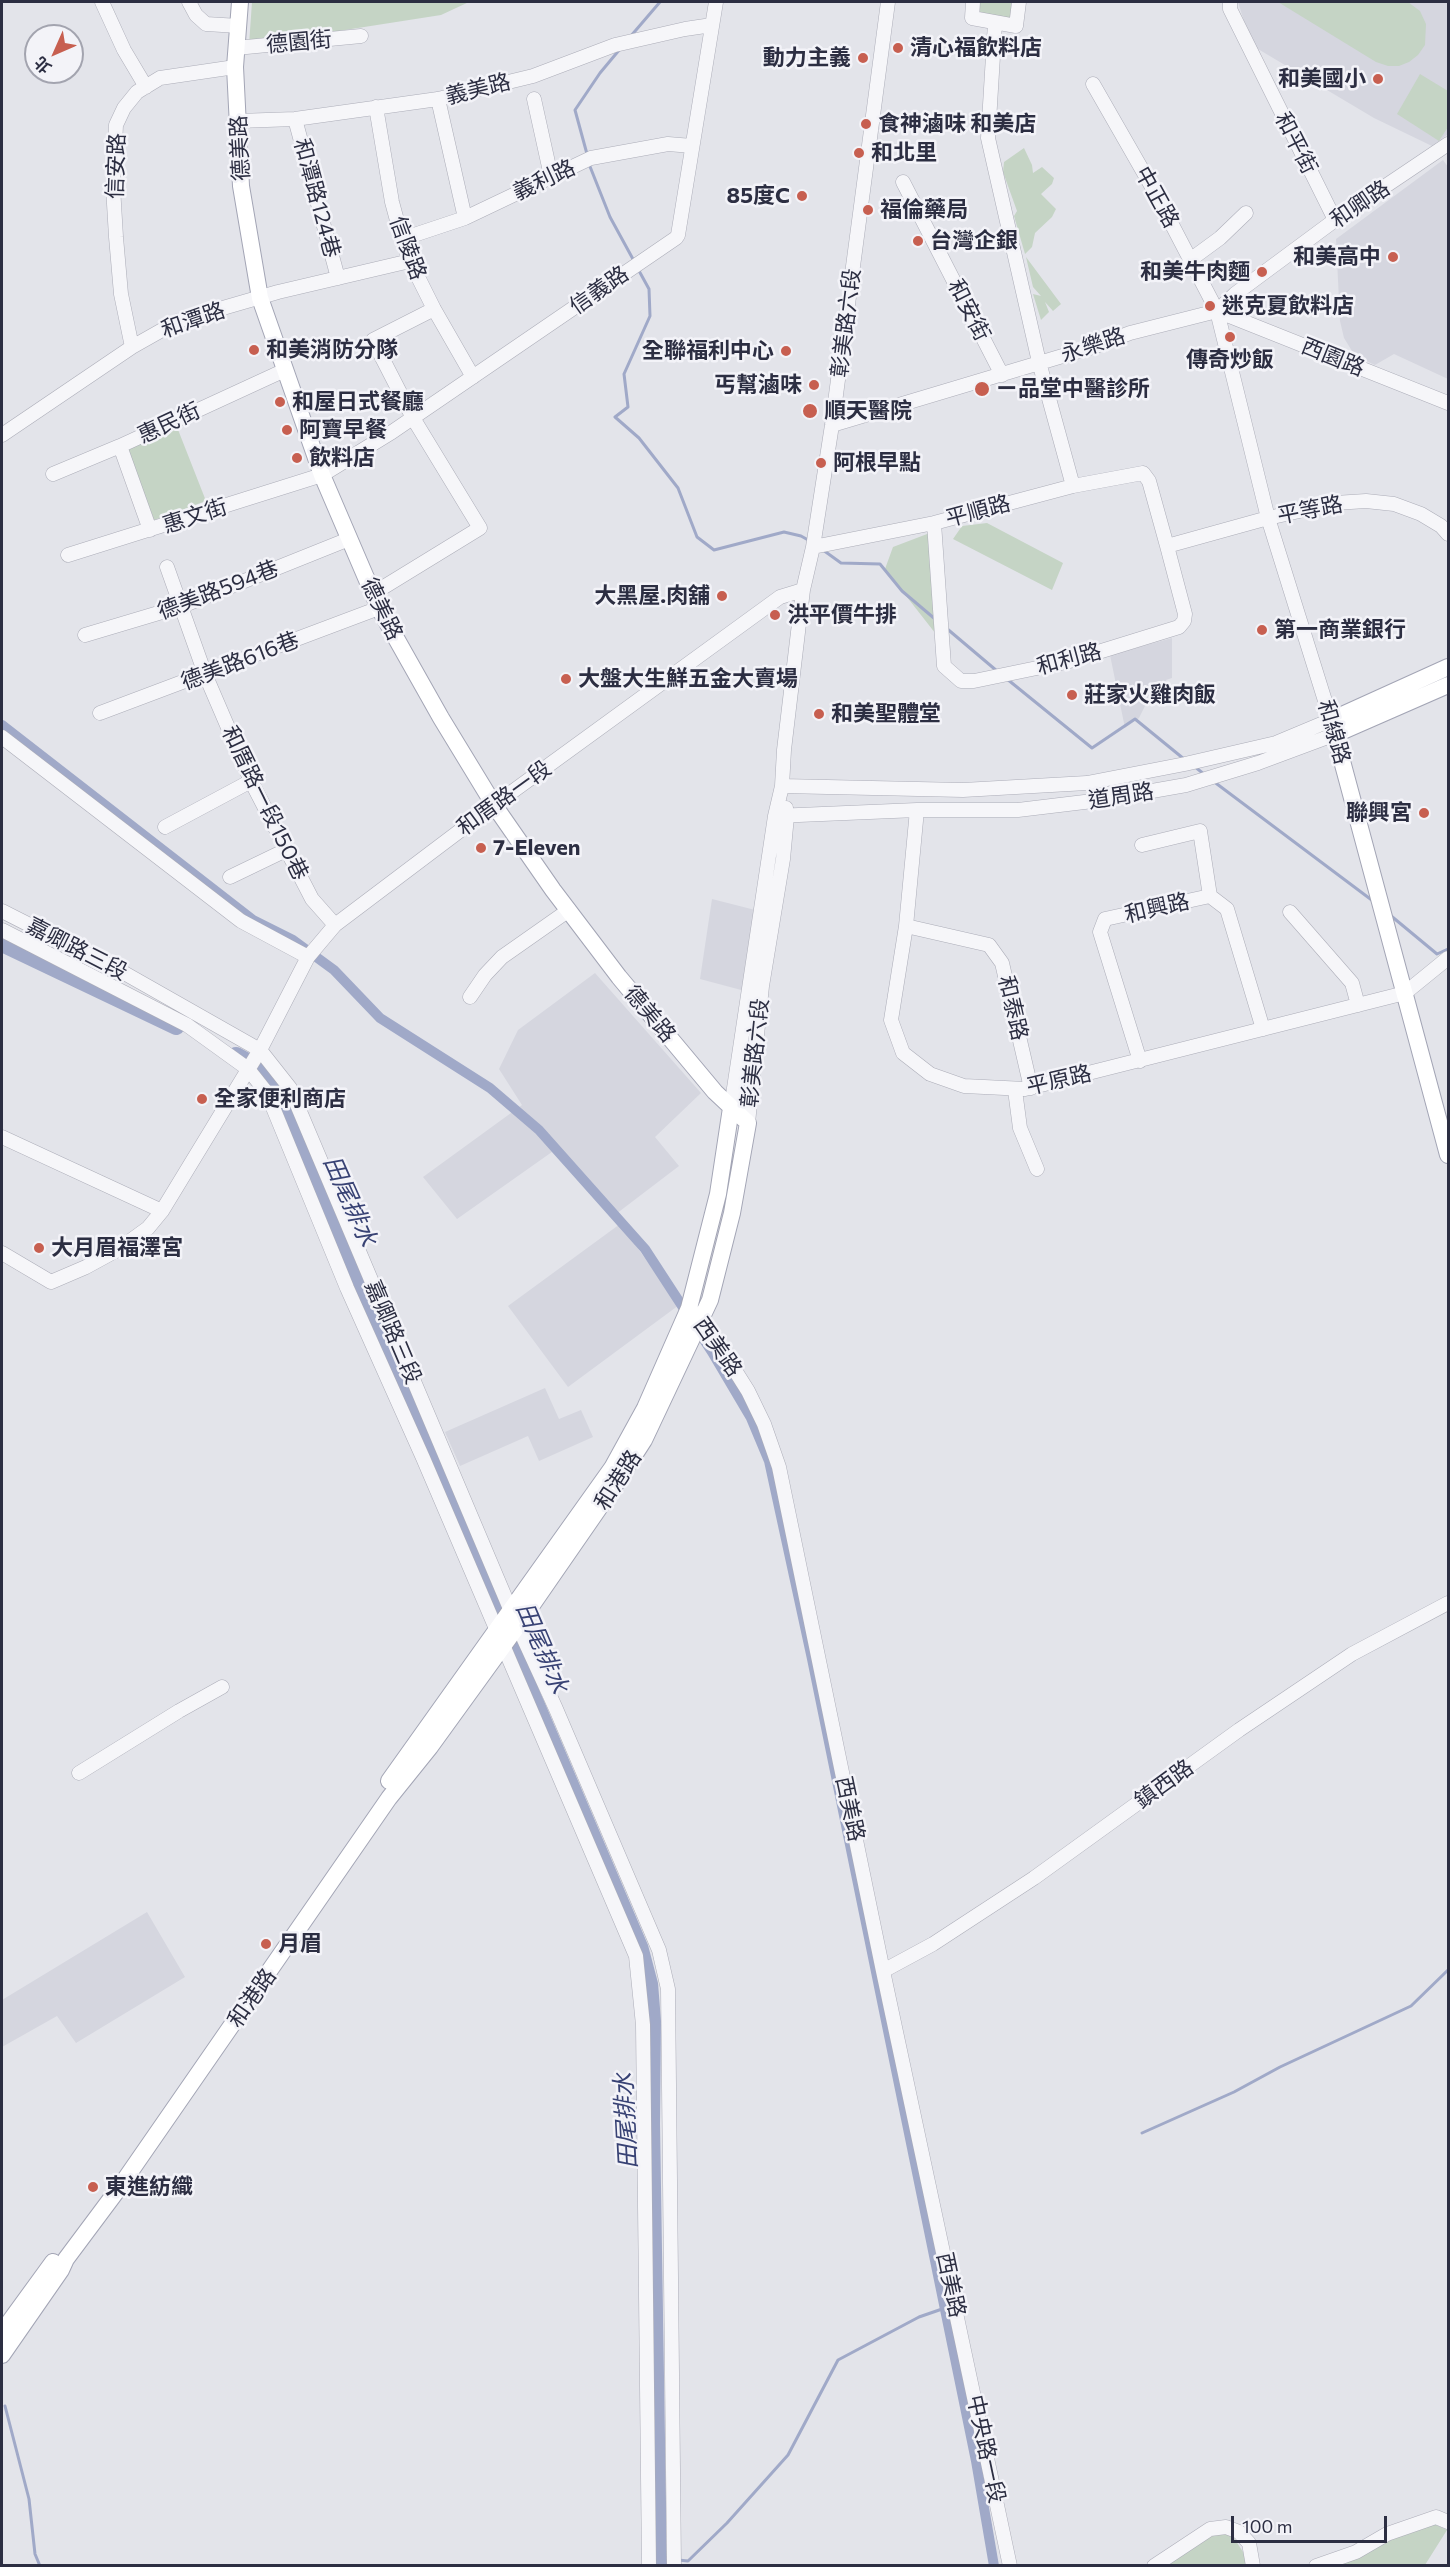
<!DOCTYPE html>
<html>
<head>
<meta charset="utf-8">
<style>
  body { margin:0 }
  #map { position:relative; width:1450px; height:2567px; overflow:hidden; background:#e3e4ea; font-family:Commissioner,"Noto Sans TC",sans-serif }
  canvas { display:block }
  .frame { position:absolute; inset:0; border:3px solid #2c2e42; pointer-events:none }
  .north { position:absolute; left:24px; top:24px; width:60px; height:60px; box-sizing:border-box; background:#f3f3f8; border:2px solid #a3a4af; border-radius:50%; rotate:225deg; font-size:16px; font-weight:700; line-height:24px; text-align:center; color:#2c2e42 }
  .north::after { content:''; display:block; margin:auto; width:21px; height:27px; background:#c75f50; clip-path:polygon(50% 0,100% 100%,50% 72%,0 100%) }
  .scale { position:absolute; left:1231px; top:2516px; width:156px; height:27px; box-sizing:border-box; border:3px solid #2c2e42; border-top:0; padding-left:8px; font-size:18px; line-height:21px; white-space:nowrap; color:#2c2e42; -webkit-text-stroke:4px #f3f3f8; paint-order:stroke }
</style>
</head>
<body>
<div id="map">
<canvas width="1450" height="2567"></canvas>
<div class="frame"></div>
<div class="north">北</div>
<div class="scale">100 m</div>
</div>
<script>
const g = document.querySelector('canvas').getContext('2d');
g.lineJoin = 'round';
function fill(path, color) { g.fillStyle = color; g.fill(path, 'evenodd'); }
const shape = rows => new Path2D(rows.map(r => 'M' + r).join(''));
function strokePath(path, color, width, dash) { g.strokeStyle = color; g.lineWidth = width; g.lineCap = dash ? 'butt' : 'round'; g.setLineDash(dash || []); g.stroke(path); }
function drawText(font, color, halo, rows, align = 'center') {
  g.font = font + ' Commissioner,"Noto Sans TC",sans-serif'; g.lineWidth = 5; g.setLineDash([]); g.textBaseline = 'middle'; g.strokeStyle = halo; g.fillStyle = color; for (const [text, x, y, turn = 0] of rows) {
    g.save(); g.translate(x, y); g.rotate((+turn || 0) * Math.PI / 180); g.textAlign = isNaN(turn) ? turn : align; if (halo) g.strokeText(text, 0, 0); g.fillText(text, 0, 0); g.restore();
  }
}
fill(shape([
  [1238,2,1448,2,1448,134,1432,146,1374,118,1258,49,1248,34],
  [1443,160,1448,167,1448,379,1394,354,1375,365,1362,359,1352,351,1344,338,1340,321,1336,239],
  [1172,638,1172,678,1166,680,1167,684,1158,689,1147,702,1139,718,1125,728,1110,655],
  [712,899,759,911,745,991,700,979],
  [595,973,701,1093,655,1137,679,1166,616,1214,559,1147,457,1219,423,1177,522,1105,499,1069,518,1030],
  [620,1224,679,1305,568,1387,508,1306],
  [545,1388,559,1419,581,1410,593,1437,539,1461,528,1436,460,1466,445,1432],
  [147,1912,185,1977,76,2043,57,2016,2,2047,2,2000]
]), '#d5d6df');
fill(shape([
  [252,2,469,2,441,15,249,45],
  [975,2,1016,2,1014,19,974,13],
  [1278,2,1408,2,1420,11,1426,24,1425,45,1418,55,1409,62,1399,66,1388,66,1376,62],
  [1420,74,1448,91,1448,127,1439,141,1397,114],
  [1024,148,1032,165,1033,173,1042,167,1054,178,1052,184,1041,194,1056,209,1052,217,1035,233,1032,247,1025,254,1014,216,1017,211,1003,172,1004,162],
  [1026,257,1061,304,1053,311,1045,302,1049,312,1041,320,1033,294,1041,296,1033,287],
  [175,422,206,501,154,520,127,446],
  [987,523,1063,563,1052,590,953,539,962,526],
  [935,531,939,638,885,569,893,547],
  [1434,2524,1447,2530,1425,2565,1330,2566,1396,2536],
  [1230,2532,1245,2555,1246,2565,1163,2566,1207,2536]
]), '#c5d4c5');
fill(shape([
  [524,1654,648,1945,658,1983,661,2021,660,2124,667,2565,651,2565,643,1964,515,1665]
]), '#a0a9c8');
strokePath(shape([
  [630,37,660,2],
  [587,154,575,110,600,73,620,49],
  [589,164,610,217,634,261],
  [638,269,649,289,650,316,624,374,628,407,615,417,639,438,678,488,697,537,714,550,784,532,801,536,810,541],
  [823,550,841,563,880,564,902,591,935,619],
  [945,627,997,671],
  [1007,679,1092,748,1135,719,1184,759],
  [1194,766,1205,775],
  [1213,781,1373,901],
  [1390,915,1437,954,1448,949],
  [1142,2133,1234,2092,1280,2067,1411,2006,1448,1970],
  [5,2406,29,2499,35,2554,40,2566],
  [678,2560,688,2561,727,2523,788,2455,838,2360,919,2317,945,2308]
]), '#a0a9c8', 3);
strokePath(shape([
  [2,725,253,920,293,940,334,970,380,1018,490,1088,539,1130,645,1249,712,1352,751,1418,769,1461,812,1659,976,2461,994,2566]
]), '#a0a9c8', 10);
strokePath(shape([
  [2,943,176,1026],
  [236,1056,265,1072,290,1122,413,1402,530,1682]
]), '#a0a9c8', 18);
const minor = shape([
  [102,2,124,50,146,87],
  [189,2,196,15,206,24,239,26],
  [973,2,972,18,1016,26,1019,2],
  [1230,2,1230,9,1335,220],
  [995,23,988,138,1039,362,1073,486],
  [236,48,361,36],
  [438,99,465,218],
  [534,99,551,176],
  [376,107,392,202,402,239,410,261,434,309,473,377],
  [295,119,338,278],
  [238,121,295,119,438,99,533,76,615,45,685,29,712,25],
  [903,182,1002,375],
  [402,239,465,218,591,158,668,144,692,146],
  [1190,260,1220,238,1246,213],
  [1217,311,1235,294,1335,220,1448,144],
  [1217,311,1448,403],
  [132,347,121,294,116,237,113,187,116,125,124,108,137,92,160,78,235,67],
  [832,425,1096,346,1130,333,1217,311],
  [2,435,132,347,178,321,278,292,410,261],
  [120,446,150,530],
  [53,474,120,446,285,370],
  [1167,546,1268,518,1335,503,1366,501,1394,504,1421,514,1441,526,1448,534],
  [813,547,934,523,1073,486,1143,473,1149,481,1167,546,1185,614,1184,621,1179,627,1066,662,974,681,961,681,944,666,934,523],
  [68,555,322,475,392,432,676,238,678,235,716,2],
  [167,567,205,674,251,781,312,899,335,925],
  [374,593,480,528,413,418,373,340,434,309],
  [85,635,182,606,349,539],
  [100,713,379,608],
  [2,737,241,921,308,957],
  [782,786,963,790,1087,783,1185,764,1276,743,1331,720,1268,518,1217,311,1156,194,1093,84],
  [917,810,906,926,891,1020,903,1053,930,1074,964,1086,1025,1089,1405,993,1448,958],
  [775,816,917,810,1018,810,1101,800,1186,785,1258,763,1336,734],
  [165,827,251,781],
  [1142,845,1200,831,1210,896],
  [230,877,286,850],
  [2,911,126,974,260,1050,290,1088,511,1611,556,1709,659,1950,668,1989,674,2566],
  [1290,912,1352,983,1358,1005],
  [906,926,989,945,1002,963,1031,1088],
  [2,930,187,1025,248,1069,267,1093,347,1288,423,1458,636,1956,643,2025,649,2566],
  [470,997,485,975,502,957,569,910],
  [1140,1061,1100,932,1105,919,1210,896,1227,909,1263,1029],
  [1015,1090,1020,1128,1037,1169],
  [731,1108,775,816,782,786,784,750,803,590,813,547,832,425,888,2],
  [748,1123,762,986,783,859,787,816,786,808],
  [2,1137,162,1211],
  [2,1253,51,1282,86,1267,119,1249,148,1228,162,1211,260,1050,308,957,335,925,494,805,780,597,803,590],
  [696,1313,702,1318,748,1391,764,1424,779,1467,883,1971,1010,2566],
  [79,1773,179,1711,222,1687],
  [883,1971,933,1944,1034,1878,1239,1730,1352,1654,1448,1603],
  [1154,2566,1210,2529,1226,2527,1239,2532,1249,2543,1253,2566],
  [1316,2566,1356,2552,1387,2534,1436,2517,1448,2522]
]);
const major = shape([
  [1448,667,1331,720,1448,1155],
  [1336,734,1448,685],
  [389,1781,612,1468,645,1408,689,1308,718,1194,731,1108],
  [2,2332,53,2262],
  [2,2355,61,2270,66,2259,119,2188,389,1798,430,1747,514,1631,613,1488,644,1440,710,1300,732,1213,748,1123,715,1092,619,977,553,890,494,805,441,718,379,608,322,475,260,298,241,186,235,67,240,2]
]);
strokePath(minor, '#acadb8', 15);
strokePath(major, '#a3a5b5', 18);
strokePath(minor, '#f6f6f9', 14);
strokePath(major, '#fff', 16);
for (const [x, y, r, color] of [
  [898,48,6,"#c75f50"],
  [863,58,6,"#c75f50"],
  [1378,79,6,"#c75f50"],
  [866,124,6,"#c75f50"],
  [859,153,6,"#c75f50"],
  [802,196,6,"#c75f50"],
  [868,210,6,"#c75f50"],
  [918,241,6,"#c75f50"],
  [1393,257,6,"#c75f50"],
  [1262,272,6,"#c75f50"],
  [1210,306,6,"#c75f50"],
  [1230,337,6,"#c75f50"],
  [254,350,6,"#c75f50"],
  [786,351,6,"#c75f50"],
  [814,385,6,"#c75f50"],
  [982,389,8,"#c75f50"],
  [280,402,6,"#c75f50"],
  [810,411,8,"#c75f50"],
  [287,430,6,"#c75f50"],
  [297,458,6,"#c75f50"],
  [821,463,6,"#c75f50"],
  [722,596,6,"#c75f50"],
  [775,615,6,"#c75f50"],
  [1262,630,6,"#c75f50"],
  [566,679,6,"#c75f50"],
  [1072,695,6,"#c75f50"],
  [819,714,6,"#c75f50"],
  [1424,813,6,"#c75f50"],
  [481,848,6,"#c75f50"],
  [202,1099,6,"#c75f50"],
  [39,1248,6,"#c75f50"],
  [266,1944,6,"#c75f50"],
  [93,2187,6,"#c75f50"]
]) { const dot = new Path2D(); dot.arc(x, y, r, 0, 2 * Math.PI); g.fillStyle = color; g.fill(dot); strokePath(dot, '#f3f3f8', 2); }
drawText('22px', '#2c2e42', '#f3f3f8', [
  ["德園街",299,42,-5],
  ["義美路",478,89,-14],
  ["和平街",1296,143,63],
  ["德美路",240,148,-93],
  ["信安路",116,166,-88],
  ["義利路",544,180,-25],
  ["中正路",1157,197,61],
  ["和潭路124巷",317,198,75],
  ["和卿路",1360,204,-34],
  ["信陵路",408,248,70],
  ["信義路",599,290,-35],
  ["和安街",969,310,63],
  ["和潭路",193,320,-19],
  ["彰美路六段",846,323,-83],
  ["永樂路",1093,345,-18],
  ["西園路",1333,357,22],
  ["惠民街",169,423,-25],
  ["平等路",1310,510,-11],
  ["平順路",978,511,-15],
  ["惠文街",195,516,-18],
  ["德美路594巷",218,590,-21],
  ["德美路",382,609,64],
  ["和利路",1069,659,-15],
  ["德美路616巷",240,661,-21],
  ["和線路",1334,732,74],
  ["道周路",1121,796,-9],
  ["和厝路一段",504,798,-36],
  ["和厝路一段150巷",265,803,64],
  ["和興路",1157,908,-13],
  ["嘉卿路三段",77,949,27],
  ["和泰路",1013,1008,77],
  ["德美路",650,1014,50],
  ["彰美路六段",755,1053,-84],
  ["平原路",1059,1080,-13],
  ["嘉卿路三段",393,1332,67],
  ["西美路",718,1347,55],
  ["和港路",618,1480,-57],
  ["鎮西路",1164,1784,-36],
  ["西美路",850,1809,78],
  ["和港路",252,1998,-55],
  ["西美路",951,2285,78],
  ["中央路一段",986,2449,78]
]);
drawText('bold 22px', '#2c2e42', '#f3f3f8', [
  ["清心福飲料店",910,48],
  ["動力主義",851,58,"right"],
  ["和美國小",1366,79,"right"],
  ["食神滷味 和美店",878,124],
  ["和北里",871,153],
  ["85度C",790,196,"right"],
  ["福倫藥局",880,210],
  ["台灣企銀",930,241],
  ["和美高中",1381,257,"right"],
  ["和美牛肉麵",1250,272,"right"],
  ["迷克夏飲料店",1222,306],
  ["和美消防分隊",266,350],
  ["全聯福利中心",774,351,"right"],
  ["傳奇炒飯",1230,360,"center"],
  ["丐幫滷味",802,385,"right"],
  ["ㄧ品堂中醫診所",996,389],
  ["和屋日式餐廳",292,402],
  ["順天醫院",824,411],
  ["阿寶早餐",299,430],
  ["飲料店",309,458],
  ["阿根早點",833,463],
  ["大黑屋.肉舖",710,596,"right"],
  ["洪平價牛排",787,615],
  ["第一商業銀行",1274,630],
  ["大盤大生鮮五金大賣場",578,679],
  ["莊家火雞肉飯",1084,695],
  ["和美聖體堂",831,714],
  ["聯興宮",1412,813,"right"],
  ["7-Eleven",493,848],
  ["全家便利商店",214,1099],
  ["大月眉福澤宮",51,1248],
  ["月眉",278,1944],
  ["東進紡織",105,2187]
], 'left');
drawText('italic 24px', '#384274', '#f3f3f8', [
  ["田尾排水",350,1201,66],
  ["田尾排水",542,1648,67],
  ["田尾排水",626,2121,-93]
]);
</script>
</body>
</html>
